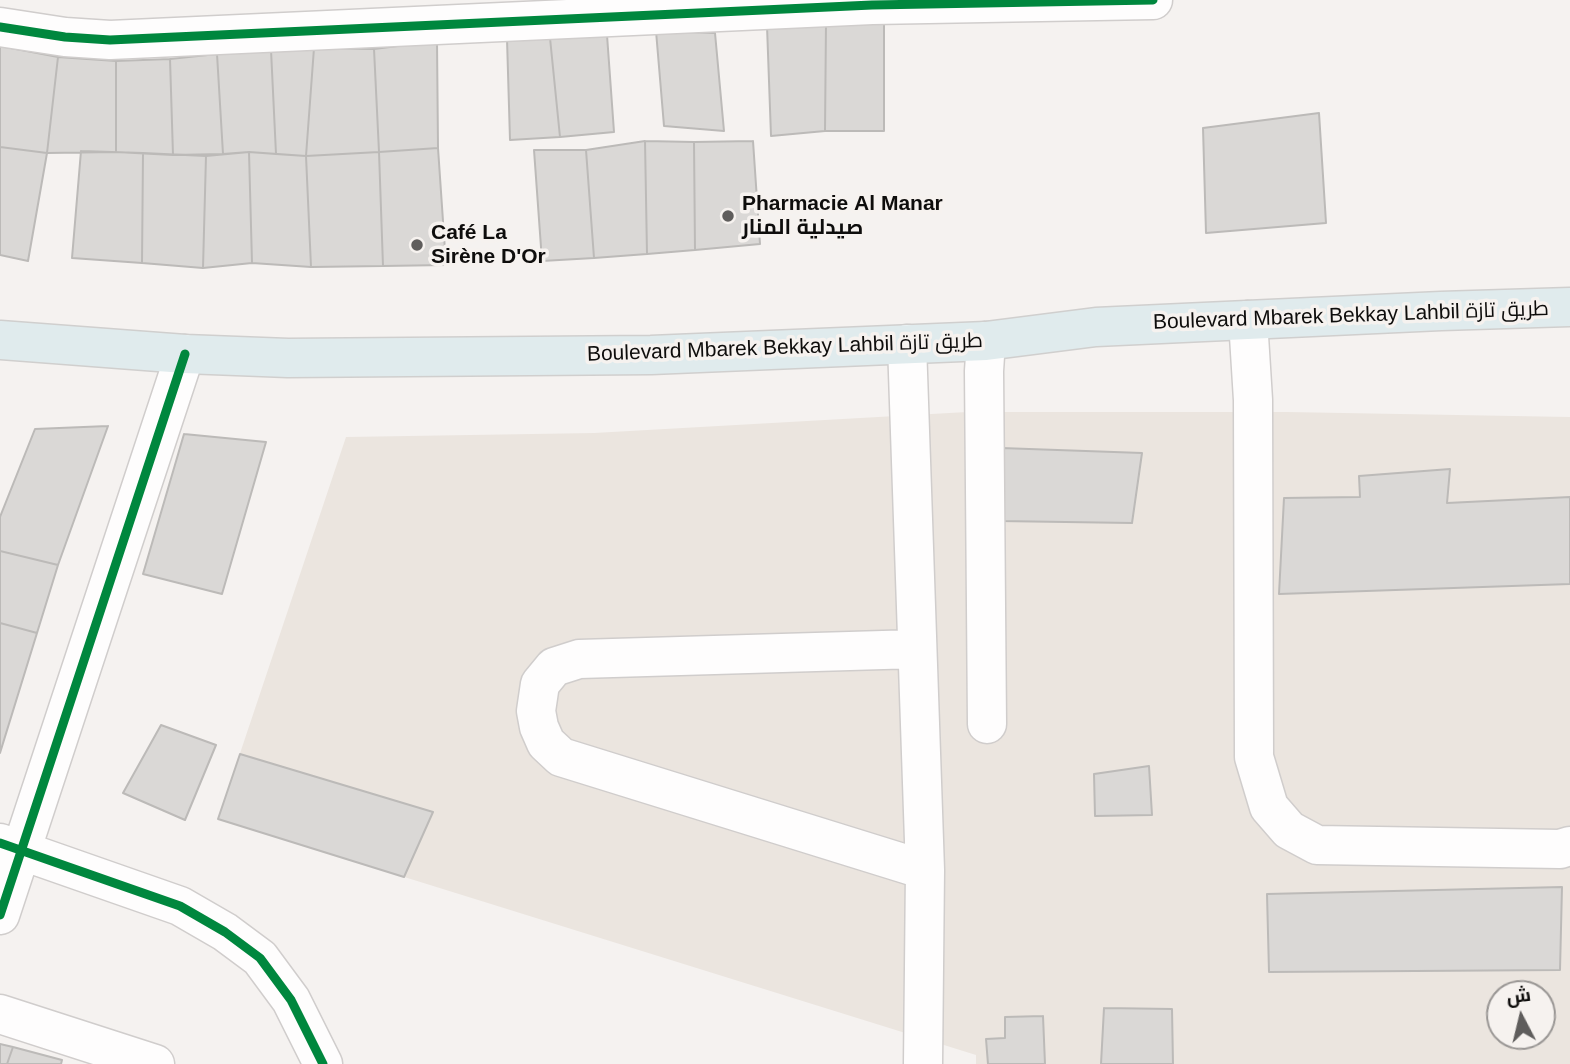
<!DOCTYPE html>
<html>
<head>
<meta charset="utf-8">
<style>
  body { margin:0 }
  #map { position:relative; width:1570px; height:1064px; overflow:hidden; background:#f5f2f0; font-family:Helvetica,Cairo,sans-serif }
  canvas { display:block }
  .north { position:absolute; left:1486px; top:980px; width:70px; height:70px; box-sizing:border-box; background:#f6f2ef; border:2px solid #999694; border-radius:50%; rotate:353deg; font-size:19px; font-weight:700; line-height:28px; text-align:center; color:#0e0d0c }
  .north::after { content:''; display:block; margin:auto; width:24px; height:32px; background:#5f5d5c; clip-path:polygon(50% 0,100% 100%,50% 72%,0 100%) }
</style>
</head>
<body>
<div id="map">
<canvas width="1570" height="1064"></canvas>
<div class="north">ش</div>
</div>
<script>
const g = document.querySelector('canvas').getContext('2d');
g.lineJoin = 'round';
function fill(path, color) { g.fillStyle = color; g.fill(path, 'evenodd'); }
const shape = rows => new Path2D(rows.map(r => 'M' + r).join(''));
function strokePath(path, color, width, dash) { g.strokeStyle = color; g.lineWidth = width; g.lineCap = dash ? 'butt' : 'round'; g.setLineDash(dash || []); g.stroke(path); }
function drawText(font, color, halo, rows, align = 'center') {
  g.font = font + ' Helvetica,Cairo,sans-serif'; g.lineWidth = 7; g.setLineDash([]); g.textBaseline = 'middle'; g.strokeStyle = halo; g.fillStyle = color; for (const [text, x, y, turn = 0] of rows) {
    g.save(); g.translate(x, y); g.rotate((+turn || 0) * Math.PI / 180); g.textAlign = isNaN(turn) ? turn : align; if (halo) g.strokeText(text, 0, 0); g.fillText(text, 0, 0); g.restore();
  }
}
fill(shape([
  [967,412,1287,412,1570,417,1570,1064,976,1064,976,1055,218,819,346,437,594,433],
  [1500,994,1542,994,1542,1036,1500,1036]
]), '#ebe5df');
const building = shape([
  [826,23,884,23,884,131,825,131,826,23],
  [826,23,825,131,771,136,767,26,826,23],
  [656,31,715,33,724,131,664,126,656,31],
  [607,35,614,132,560,137,550,38,607,35],
  [550,38,560,137,510,140,507,39,550,38],
  [437,41,438,148,379,152,374,49,437,41],
  [0,46,58,57,47,153,0,147,0,46],
  [314,48,306,156,276,154,271,50,314,48],
  [314,48,374,49,379,152,306,156,314,48],
  [271,50,276,154,249,152,223,154,217,54,271,50],
  [217,54,223,154,173,155,170,59,217,54],
  [58,57,116,61,116,152,47,153,58,57],
  [170,59,173,155,116,152,116,61,170,59],
  [1319,113,1326,223,1206,233,1203,128,1319,113],
  [645,141,694,142,695,250,647,254,645,141],
  [645,141,647,254,594,258,586,150,645,141],
  [753,141,760,244,695,250,694,142,753,141],
  [0,147,47,153,28,261,0,255,0,147],
  [438,148,446,265,383,266,379,152,438,148],
  [534,150,586,150,594,258,542,261,534,150],
  [81,151,143,153,142,263,72,258,81,151],
  [249,152,306,156,311,267,252,263,249,152],
  [249,152,252,263,203,268,206,156,249,152],
  [379,152,383,266,311,267,306,156,379,152],
  [143,153,206,156,203,268,142,263,143,153],
  [108,426,58,565,0,551,0,517,35,429,108,426],
  [184,434,266,442,222,594,143,574,184,434],
  [1001,448,1142,453,1132,523,999,521,1001,448],
  [1450,469,1447,503,1570,497,1570,584,1279,594,1284,498,1360,497,1359,476,1450,469],
  [0,551,58,565,37,633,0,623,0,551],
  [0,623,37,633,0,753,0,623],
  [161,725,216,745,185,820,123,793,161,725],
  [240,754,433,812,404,877,218,819,240,754],
  [1149,766,1152,815,1095,816,1094,774,1149,766],
  [1562,887,1560,970,1269,972,1267,894,1562,887],
  [1104,1008,1172,1009,1173,1064,1101,1064,1104,1008],
  [1043,1016,1045,1064,988,1064,986,1039,1005,1038,1005,1017,1043,1016],
  [0,1044,13,1047,7,1064,0,1064,0,1044],
  [13,1047,62,1060,61,1064,7,1064,13,1047]
]);
fill(building, '#dad8d6');
strokePath(building, '#bcbab8', 2);
const minor = shape([
  [0,27,65,37,110,40,872,5,1153,0],
  [1248,320,1253,400,1254,757,1269,807,1289,830,1317,845,1560,849,1570,846],
  [986,341,984,371,987,724],
  [907,344,925,870,923,1064],
  [917,649,579,659,554,667,540,684,536,711,539,727,546,743,561,757,925,870],
  [0,843,180,906,225,932,260,958,291,1000,323,1064],
  [0,915,185,354],
  [0,1014,155,1064]
]);
const major = shape([
  [0,340,185,354,288,358,651,355,986,341,1096,327,1441,311,1570,307]
]);
strokePath(minor, '#d0cdcc', 41);
strokePath(major, '#d0cfce', 41);
strokePath(minor, '#fefdfd', 38);
strokePath(major, '#e0ebed', 38);
strokePath(shape([
  [0,27,65,37,110,40,872,5,1153,0],
  [0,843,180,906,225,932,260,958,291,1000,323,1064],
  [0,915,185,354]
]), '#00873e', 9);
for (const [x, y, r, color] of [
  [728,216,7,"#5f5d5c"],
  [417,245,7,"#5f5d5c"]
]) { const dot = new Path2D(); dot.arc(x, y, r, 0, 2 * Math.PI); g.fillStyle = color; g.fill(dot); strokePath(dot, '#f6f2ef', 2.5); }
drawText('bold 21px', '#0e0d0c', '#f6f2ef', [
  ["Pharmacie Al Manar",742,204],
  ["صيدلية المنار",742,228],
  ["Café La",431,233],
  ["Sirène D'Or",431,257]
], 'left');
drawText('21px', '#0e0d0c', '#f6f2ef', [
  ["Boulevard Mbarek Bekkay Lahbil طريق تازة",1351,316,-2],
  ["Boulevard Mbarek Bekkay Lahbil طريق تازة",785,348,-2]
]);
</script>
</body>
</html>
